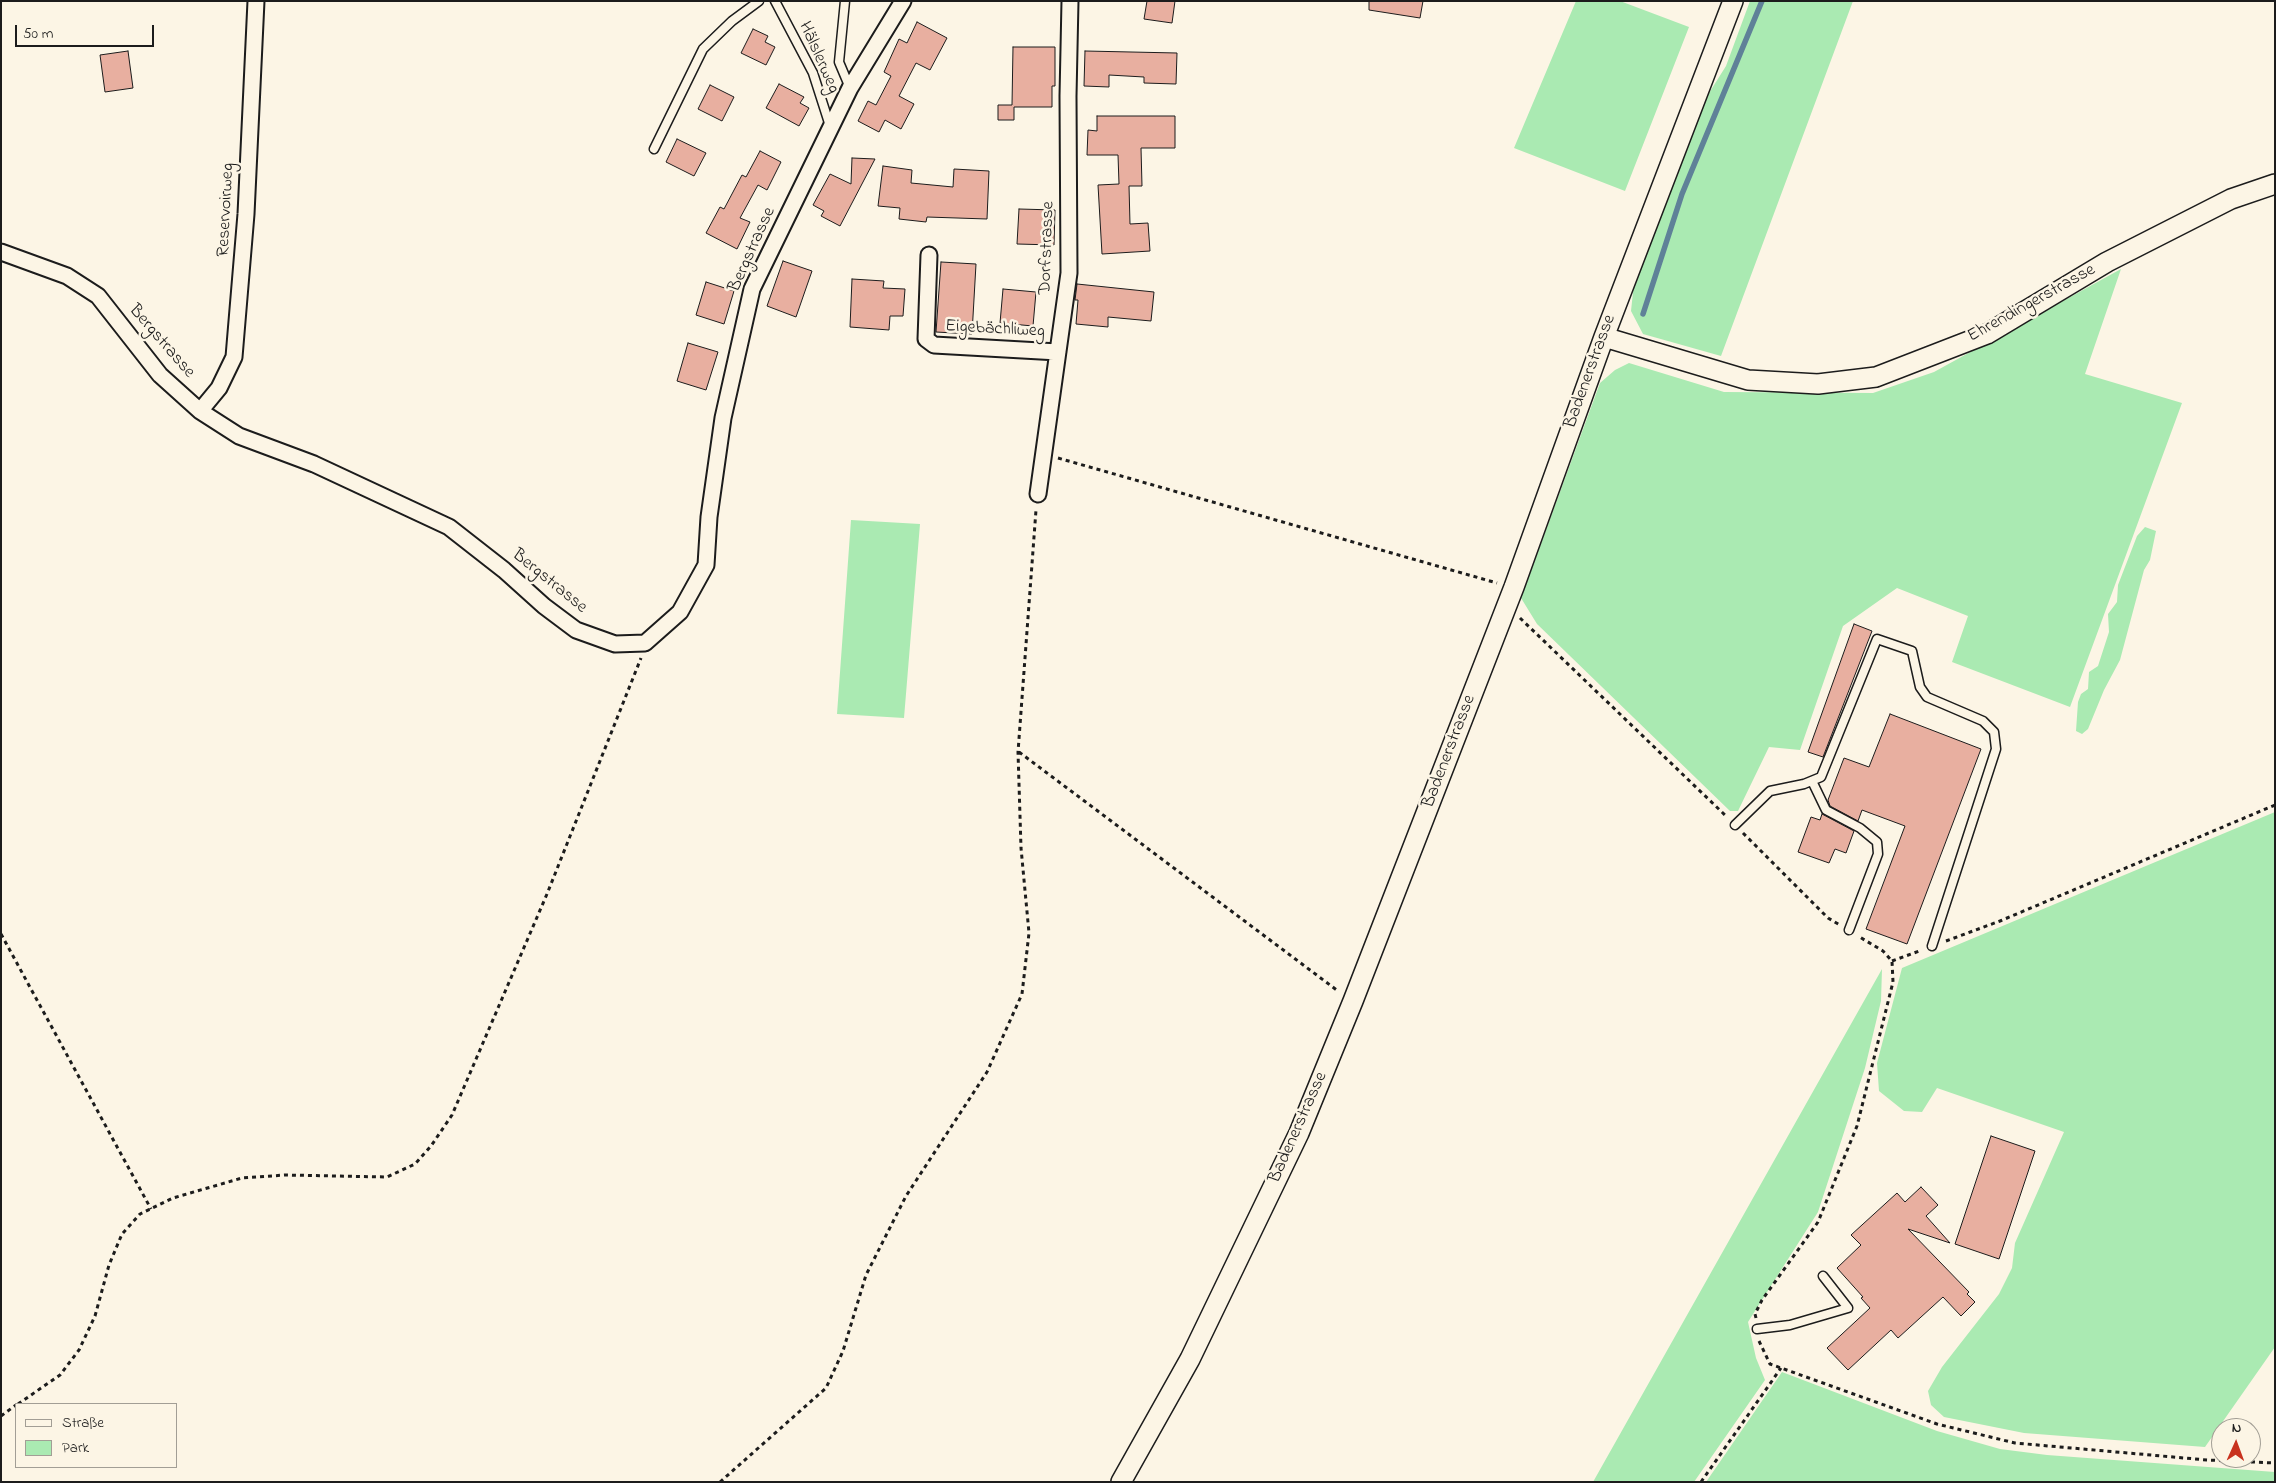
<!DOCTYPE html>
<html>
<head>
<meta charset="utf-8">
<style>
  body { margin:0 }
  #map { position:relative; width:2276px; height:1483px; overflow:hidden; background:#fcf5e5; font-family:"Indie Flower",sans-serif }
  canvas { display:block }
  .frame { position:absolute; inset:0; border:2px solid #1c1c1c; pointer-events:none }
  .legend { position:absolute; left:15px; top:1403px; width:162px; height:65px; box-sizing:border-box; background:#fcf5e5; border:1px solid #a29e95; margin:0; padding:6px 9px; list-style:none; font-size:15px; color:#1c1c1c }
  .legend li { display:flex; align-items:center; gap:10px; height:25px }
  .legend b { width:25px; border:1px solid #a29e95 }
  .north { position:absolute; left:2211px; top:1418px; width:50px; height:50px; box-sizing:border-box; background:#fcf5e5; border:1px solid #a29e95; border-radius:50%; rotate:2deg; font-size:14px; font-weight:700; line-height:20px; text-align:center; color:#1c1c1c }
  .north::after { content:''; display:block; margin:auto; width:18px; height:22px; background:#c8321e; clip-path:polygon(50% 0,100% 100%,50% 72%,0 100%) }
  .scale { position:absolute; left:15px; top:25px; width:139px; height:22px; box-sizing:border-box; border:2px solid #1c1c1c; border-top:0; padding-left:6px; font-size:15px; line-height:18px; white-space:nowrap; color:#1c1c1c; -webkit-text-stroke:4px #fcf5e5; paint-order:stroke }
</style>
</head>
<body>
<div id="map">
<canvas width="2276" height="1483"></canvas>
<div class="frame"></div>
<ul class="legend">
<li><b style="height:6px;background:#fcf5e5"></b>Straße</li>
<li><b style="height:14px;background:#aaeab2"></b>Park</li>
</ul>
<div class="north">N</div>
<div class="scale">50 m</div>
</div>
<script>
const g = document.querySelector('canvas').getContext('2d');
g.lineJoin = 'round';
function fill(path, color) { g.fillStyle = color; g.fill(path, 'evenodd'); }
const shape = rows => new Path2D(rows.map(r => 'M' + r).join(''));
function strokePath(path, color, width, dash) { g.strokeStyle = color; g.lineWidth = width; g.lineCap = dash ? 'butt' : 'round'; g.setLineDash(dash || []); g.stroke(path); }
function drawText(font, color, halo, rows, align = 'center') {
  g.font = font + ' "Indie Flower",sans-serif'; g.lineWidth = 5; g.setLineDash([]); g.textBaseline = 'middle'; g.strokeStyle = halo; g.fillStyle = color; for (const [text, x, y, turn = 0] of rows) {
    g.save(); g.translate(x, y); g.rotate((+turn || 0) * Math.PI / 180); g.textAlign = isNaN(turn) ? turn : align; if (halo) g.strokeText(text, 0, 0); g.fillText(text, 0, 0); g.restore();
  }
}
fill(shape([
  [1576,1,1620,1,1689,27,1625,191,1514,148],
  [1750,1,1853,1,1721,356,1643,334,1631,311,1634,283,1704,101,1726,66],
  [2121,269,2085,374,2182,403,2070,707,1952,662,1968,616,1897,588,1843,626,1800,750,1769,747,1738,811,1730,811,1537,624,1521,598,1600,383,1615,370,1629,363,1724,392,1873,393,1934,372],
  [851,520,920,524,904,718,837,714],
  [2145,527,2156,531,2150,560,2144,570,2120,660,2104,690,2088,729,2082,734,2076,731,2078,702,2081,694,2088,689,2089,672,2098,666,2109,632,2108,614,2117,602,2118,585,2137,536],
  [2275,812,2275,1347,2205,1447,2024,1433,1944,1417,1931,1405,1928,1391,1942,1367,1999,1294,2012,1268,2015,1243,2064,1132,1937,1088,1922,1112,1904,1111,1879,1091,1877,1063,1902,968],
  [1882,969,1881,1001,1865,1068,1818,1212,1748,1322,1756,1358,1765,1380,1694,1482,1593,1482],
  [1782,1372,1937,1431,2000,1449,2047,1455,2275,1472,2275,1482,1706,1482]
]), '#aaeab2');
strokePath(shape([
  [1643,314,1682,194,1762,1]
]), '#5f8198', 5.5);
const building = shape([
  [1147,1,1175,1,1172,23,1144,19,1147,1],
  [1369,1,1423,1,1420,18,1369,10,1369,1],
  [917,22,947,38,930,70,916,63,899,96,914,104,901,129,885,120,879,132,858,121,868,101,876,105,891,76,884,72,899,39,907,43,917,22],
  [753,29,768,36,765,42,775,47,766,65,741,53,753,29],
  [1013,47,1055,47,1055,86,1052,86,1052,107,1014,107,1014,120,998,120,998,105,1012,105,1013,47],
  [128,51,133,88,105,92,100,55,128,51],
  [1085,51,1177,53,1176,84,1144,83,1144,77,1109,75,1109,87,1084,86,1085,51],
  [779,84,804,97,800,103,809,108,799,126,766,108,779,84],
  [710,85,734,97,722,121,698,109,710,85],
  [1097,116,1175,116,1175,148,1141,148,1142,186,1129,186,1130,224,1148,223,1150,251,1102,254,1098,185,1119,184,1118,155,1087,155,1088,130,1097,131,1097,116],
  [677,139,706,153,694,176,666,162,677,139],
  [760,151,781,162,767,190,758,185,740,218,750,222,737,249,706,233,720,207,724,209,742,175,746,177,760,151],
  [852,158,875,159,840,226,821,216,824,211,813,205,830,174,851,184,852,158],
  [883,166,912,170,911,183,953,187,954,169,989,171,987,219,927,217,926,222,899,219,900,208,878,206,883,166],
  [1019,209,1055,210,1054,245,1017,244,1019,209],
  [783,261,812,271,796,317,767,306,783,261],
  [941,262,976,264,972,334,936,332,941,262],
  [852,279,884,281,883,288,905,289,903,316,890,316,889,330,850,327,852,279],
  [706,282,734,291,724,324,696,315,706,282],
  [1077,284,1154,292,1151,321,1108,317,1108,327,1076,324,1078,300,1075,300,1077,284],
  [1003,289,1036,292,1033,326,1000,323,1003,289],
  [688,343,718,352,706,390,677,381,688,343],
  [1854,624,1872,631,1823,757,1808,752,1854,624],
  [1890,714,1981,749,1907,944,1866,929,1905,826,1862,810,1858,821,1830,806,1828,800,1844,758,1869,767,1890,714],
  [1822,814,1854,831,1846,853,1835,849,1829,863,1798,852,1811,817,1820,820,1822,814],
  [1991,1136,2035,1151,1999,1259,1955,1244,1991,1136],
  [1921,1187,1938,1205,1926,1216,1950,1243,1908,1229,1969,1292,1967,1294,1975,1302,1961,1316,1943,1297,1898,1338,1891,1330,1848,1370,1827,1348,1870,1308,1861,1298,1863,1297,1837,1268,1861,1245,1851,1235,1897,1193,1905,1202,1921,1187]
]);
fill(building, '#e8afa0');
strokePath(building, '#1c1c1c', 1);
const service = shape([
  [775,1,813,73,830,126],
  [845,1,839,62,850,88],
  [654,149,703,49,732,21,759,1],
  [1812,781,1826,810,1860,828,1877,842,1878,854,1849,930],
  [1735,825,1770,791,1804,784,1821,777,1877,639,1912,651,1920,687,1927,697,1983,721,1994,732,1996,749,1932,946],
  [1757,1329,1790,1325,1848,1308,1823,1276]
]);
const minor = shape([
  [1,252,67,276,98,296,160,375,200,411,239,436,314,464,449,527,504,570,544,606,576,630,615,644,645,643,680,612,706,565,709,517,723,418,752,289,850,88,903,1],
  [929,255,926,339,934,345,1058,352],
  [200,411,219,388,234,357,246,214,256,1],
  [1038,494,1069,273,1068,96,1070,1]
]);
const tertiary = shape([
  [1604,337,1748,380,1818,384,1876,377,1987,334,2107,262,2231,199,2275,184],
  [1121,1482,1190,1359,1299,1133,1353,1001,1514,587,1604,337,1733,1]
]);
strokePath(service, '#1c1c1c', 11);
strokePath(minor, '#1c1c1c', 19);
strokePath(tertiary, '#1c1c1c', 22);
strokePath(shape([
  [1058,458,1497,583],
  [1520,618,1726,816],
  [1019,752,1338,991],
  [1743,833,1828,918,1840,925],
  [1,934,151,1209],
  [1946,941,2000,921,2275,805],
  [1892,961,1922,950],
  [1756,1318,1755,1314,1762,1300,1818,1222,1857,1126,1893,982,1892,961,1883,951,1858,936],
  [1759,1341,1770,1364,1937,1424,2015,1443,2207,1460,2275,1463],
  [18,1404,60,1375,79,1350,95,1316,109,1265,122,1234,140,1214,173,1198,242,1178,285,1175,387,1177,415,1164,431,1146,452,1115,547,894,641,658],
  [1,1416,16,1405],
  [720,1482,826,1388,843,1351,866,1275,906,1196,987,1072,1022,994,1029,933,1021,848,1018,752,1036,510],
  [1701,1482,1781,1368]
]), '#1c1c1c', 3, [4, 4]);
strokePath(service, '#fcf5e5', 8);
strokePath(minor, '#fcf5e5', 15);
strokePath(tertiary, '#fcf5e5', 19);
drawText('18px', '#1c1c1c', '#fcf5e5', [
  ["Hälslerweg",818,58,66],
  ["Reservoirweg",227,210,-87],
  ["Dorfstrasse",1048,248,-88],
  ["Bergstrasse",753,250,-66],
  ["Ehrendingerstrasse",2032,304,-29],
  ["Eigebächliweg",995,330,3],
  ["Bergstrasse",161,342,49],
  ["Badenerstrasse",1591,372,-70],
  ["Bergstrasse",549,582,39],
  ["Badenerstrasse",1450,752,-69],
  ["Badenerstrasse",1299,1128,-66]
]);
</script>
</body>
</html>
